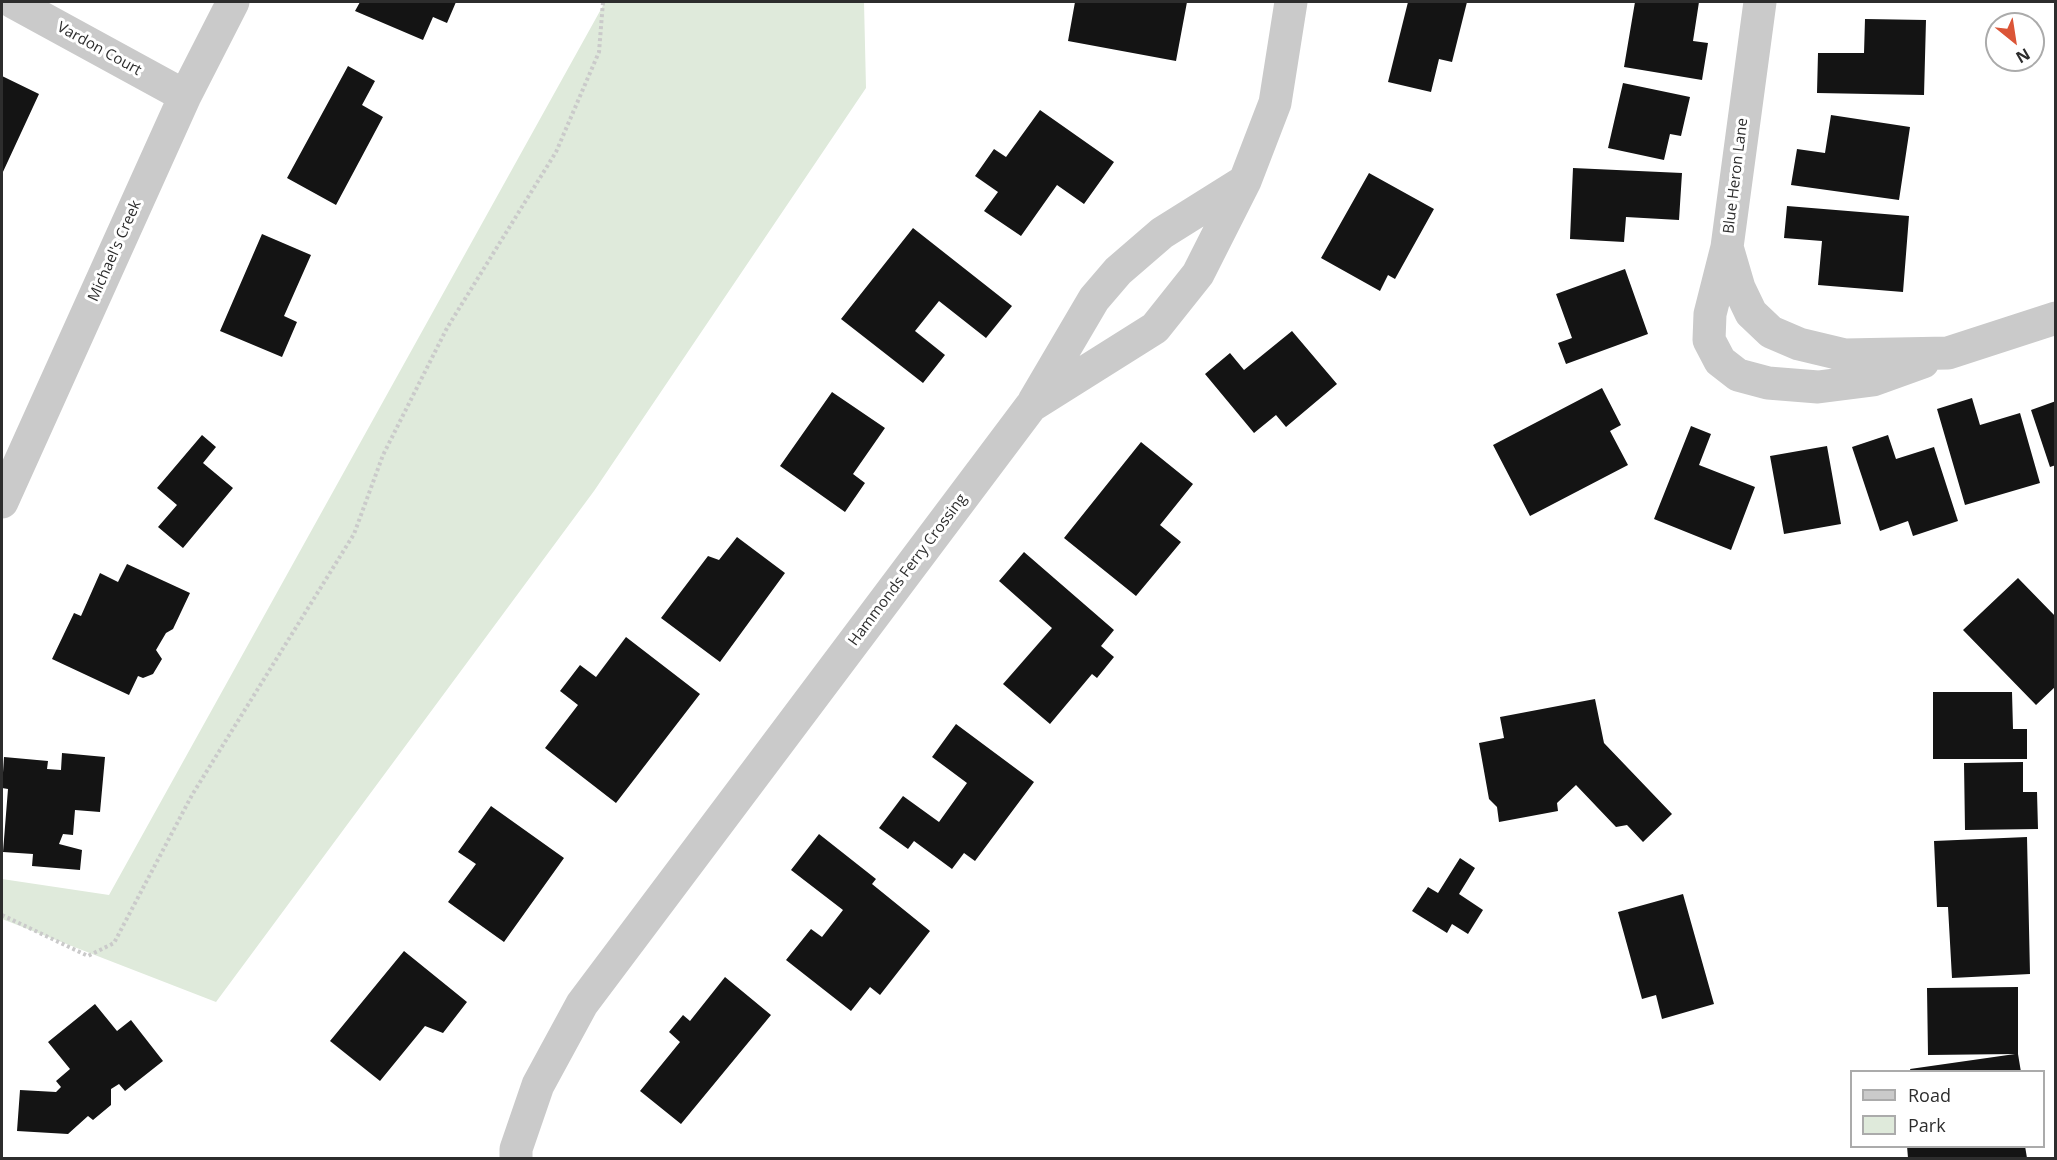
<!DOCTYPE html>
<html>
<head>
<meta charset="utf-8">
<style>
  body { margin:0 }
  #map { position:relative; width:2057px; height:1160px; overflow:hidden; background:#fff; font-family:"Open Sans",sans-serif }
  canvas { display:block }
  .frame { position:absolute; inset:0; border:3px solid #2d2d2d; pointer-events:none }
  .legend { position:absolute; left:1850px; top:1070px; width:195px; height:78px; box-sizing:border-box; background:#fff; border:2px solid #ababab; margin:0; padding:8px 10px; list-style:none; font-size:18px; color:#2d2d2d }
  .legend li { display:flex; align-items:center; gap:12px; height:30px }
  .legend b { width:30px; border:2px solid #ababab }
  .north { position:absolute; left:1985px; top:12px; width:60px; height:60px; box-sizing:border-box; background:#fff; border:2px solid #ababab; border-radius:50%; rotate:150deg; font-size:16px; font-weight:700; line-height:24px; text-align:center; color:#2d2d2d }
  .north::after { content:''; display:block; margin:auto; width:21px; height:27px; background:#db5537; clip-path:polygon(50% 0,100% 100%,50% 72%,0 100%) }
</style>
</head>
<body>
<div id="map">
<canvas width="2057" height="1160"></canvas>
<div class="frame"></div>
<ul class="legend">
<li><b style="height:8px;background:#cacaca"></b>Road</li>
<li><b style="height:16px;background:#dfeadb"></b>Park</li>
</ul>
<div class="north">N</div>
</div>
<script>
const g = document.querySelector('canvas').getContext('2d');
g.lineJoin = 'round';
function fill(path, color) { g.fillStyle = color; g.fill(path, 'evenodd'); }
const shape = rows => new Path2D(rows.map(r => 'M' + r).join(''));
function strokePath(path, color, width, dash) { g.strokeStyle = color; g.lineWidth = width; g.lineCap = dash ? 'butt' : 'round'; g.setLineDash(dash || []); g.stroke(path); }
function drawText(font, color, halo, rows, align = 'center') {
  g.font = font + ' "Open Sans",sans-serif'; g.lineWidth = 6; g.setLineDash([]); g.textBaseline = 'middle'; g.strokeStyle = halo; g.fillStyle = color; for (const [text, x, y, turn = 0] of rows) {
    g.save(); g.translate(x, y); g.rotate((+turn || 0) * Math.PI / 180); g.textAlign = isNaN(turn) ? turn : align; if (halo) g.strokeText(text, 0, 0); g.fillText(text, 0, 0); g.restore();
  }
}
fill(shape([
  [605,2,864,2,866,88,594,491,216,1002,2,919,2,879,109,895]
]), '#dfeadb');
fill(shape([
  [360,2,456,2,447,23,433,17,423,40,355,11],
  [1075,2,1187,2,1176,61,1068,41],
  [1408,2,1467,2,1452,62,1439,59,1431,92,1388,82],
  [1635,2,1699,2,1693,41,1708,43,1702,80,1624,67],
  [1865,19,1926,20,1924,95,1817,93,1818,53,1864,53],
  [348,66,375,81,362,105,383,117,336,205,287,178],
  [2,76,39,94,2,174],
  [1623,83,1690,97,1681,136,1670,134,1664,160,1608,148],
  [1040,110,1114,162,1084,204,1057,185,1021,236,984,211,998,192,975,176,994,149,1006,157],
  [1831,115,1910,127,1899,200,1791,185,1797,149,1825,153],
  [1573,168,1682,173,1679,220,1626,217,1624,242,1570,239],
  [1369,173,1434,209,1395,279,1388,275,1380,291,1321,258],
  [1787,206,1909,216,1903,292,1818,285,1822,241,1784,238],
  [913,228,1012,306,986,338,939,301,915,331,945,355,923,383,841,319],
  [262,234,311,255,284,316,297,322,282,357,220,331],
  [1625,269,1648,334,1566,364,1558,343,1572,338,1556,294],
  [1292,331,1337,384,1286,427,1276,415,1254,433,1205,374,1230,353,1244,370],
  [1602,388,1621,425,1610,431,1628,465,1530,516,1493,445],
  [832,392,885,428,853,474,865,483,845,512,780,466],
  [1972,398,1980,425,2020,413,2040,483,1965,505,1937,409],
  [2056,401,2056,465,2050,467,2031,410],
  [1691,426,1711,434,1699,465,1755,487,1731,550,1654,519],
  [202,435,216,447,203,463,233,488,183,548,158,527,177,505,157,488],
  [1888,435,1896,459,1934,447,1958,521,1913,536,1908,521,1880,531,1852,447],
  [1141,442,1193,484,1160,525,1181,542,1136,596,1064,538],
  [1827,446,1841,524,1784,534,1770,456],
  [737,537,785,573,720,662,661,618,708,556,719,560],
  [1024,552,1114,630,1101,646,1114,657,1097,678,1092,674,1050,724,1003,684,1052,628,999,581],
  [127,564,190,593,173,629,166,633,156,650,162,659,153,674,143,678,138,676,129,695,52,659,74,613,81,616,100,573,118,582],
  [2018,578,2056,617,2056,686,2036,705,1963,630],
  [626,637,700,694,616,803,545,748,578,705,560,691,580,665,596,677],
  [1933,692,2012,692,2013,729,2027,729,2027,759,1933,759],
  [1595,699,1604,743,1672,814,1643,842,1627,825,1616,827,1576,785,1557,803,1558,811,1499,822,1497,807,1489,799,1479,743,1504,738,1500,717],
  [956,724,1034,782,975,861,964,853,952,869,914,841,908,849,879,828,903,796,939,822,967,783,932,757],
  [62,753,105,757,100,812,75,810,73,835,63,834,59,844,82,850,80,870,32,866,33,854,3,852,8,789,2,788,4,757,48,761,47,769,61,770],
  [2023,762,2023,792,2037,792,2038,829,1965,830,1964,763],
  [491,806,564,858,504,942,448,902,476,864,458,852],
  [819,834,876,879,872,884,930,931,880,995,870,987,851,1011,786,960,811,929,822,937,843,910,791,870],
  [2027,837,2030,974,1952,978,1948,907,1937,907,1934,841],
  [1460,858,1475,868,1459,894,1483,910,1468,934,1452,924,1447,933,1412,911,1428,887,1438,893],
  [1683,894,1714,1004,1662,1019,1656,995,1642,999,1618,912],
  [404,951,467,1002,443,1033,425,1026,380,1081,330,1041],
  [725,977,771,1015,681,1124,640,1091,680,1042,669,1032,683,1015,690,1021],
  [2018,987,2018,1054,2021,1072,1911,1072,1910,1069,2015,1054,1928,1055,1927,988],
  [95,1004,117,1031,131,1020,163,1061,125,1091,119,1084,111,1089,111,1105,93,1120,88,1116,68,1134,17,1131,20,1090,56,1092,61,1087,56,1081,70,1069,48,1042],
  [1907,1146,2025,1146,2027,1158,1908,1158]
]), '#141414');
strokePath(shape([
  [2,915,88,956,114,943,192,795,354,534,383,455,447,328,556,152,599,52,603,2]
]), '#cacaca', 4, [3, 3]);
strokePath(shape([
  [13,2,185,96],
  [1760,2,1727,247,1739,288,1751,313,1771,332,1799,344,1845,355,1948,353,2056,318],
  [1727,247,1710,314,1709,340,1720,361,1738,375,1768,383,1818,387,1873,380,1923,362],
  [1034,401,1094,299,1118,271,1162,233,1245,181],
  [2,502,185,96,233,2],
  [516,1158,516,1149,538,1085,582,1004,1031,406,1155,328,1198,274,1245,181,1275,103,1291,2]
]), '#cacaca', 33);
drawText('15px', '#2d2d2d', '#fff', [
  ["Vardon Court",99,49,29],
  ["Blue Heron Lane",1736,176,-83],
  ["Michael's Creek",115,251,-66],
  ["Hammonds Ferry Crossing",908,570,-53]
]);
</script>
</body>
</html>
